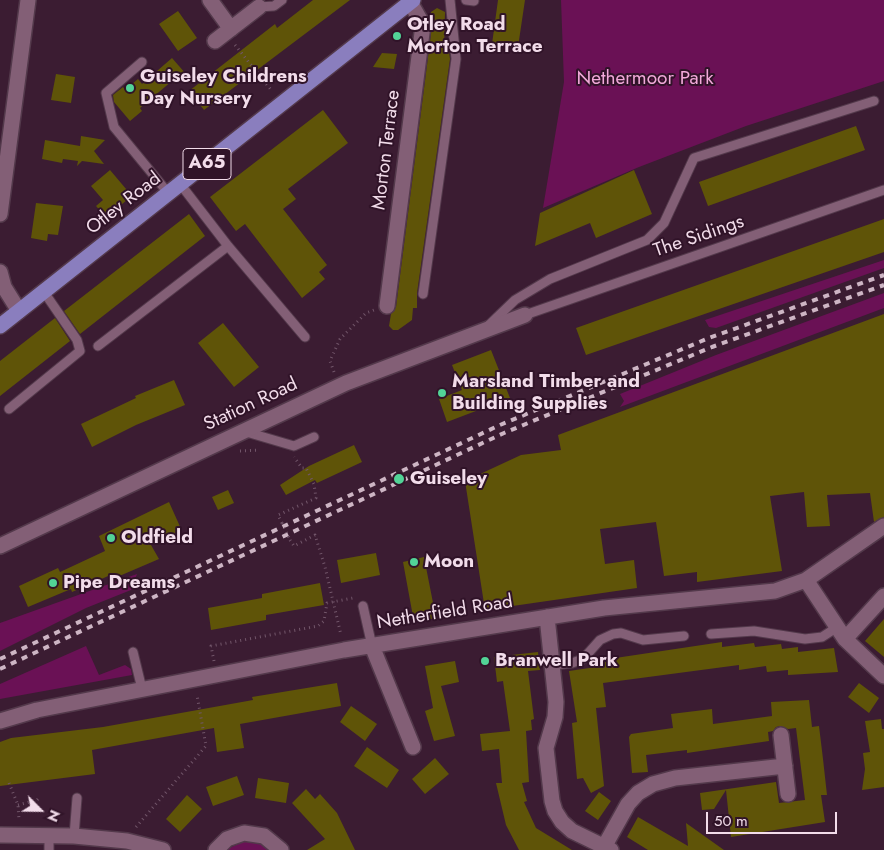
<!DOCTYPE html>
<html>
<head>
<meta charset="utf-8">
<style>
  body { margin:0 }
  #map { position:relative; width:884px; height:850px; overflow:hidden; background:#3b1c32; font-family:Jost,sans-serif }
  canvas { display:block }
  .north { position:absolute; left:15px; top:785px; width:50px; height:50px; -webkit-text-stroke:4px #301328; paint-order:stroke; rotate:113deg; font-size:14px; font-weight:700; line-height:20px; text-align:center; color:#f2dcea }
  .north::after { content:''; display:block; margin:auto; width:18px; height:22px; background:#f2dcea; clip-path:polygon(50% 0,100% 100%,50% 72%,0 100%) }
  .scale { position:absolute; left:706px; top:812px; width:131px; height:22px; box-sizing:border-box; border:2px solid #f2dcea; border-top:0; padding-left:6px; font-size:15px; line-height:18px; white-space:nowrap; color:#f2dcea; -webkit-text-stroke:4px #301328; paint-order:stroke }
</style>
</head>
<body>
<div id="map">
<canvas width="884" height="850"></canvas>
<div class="north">N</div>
<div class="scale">50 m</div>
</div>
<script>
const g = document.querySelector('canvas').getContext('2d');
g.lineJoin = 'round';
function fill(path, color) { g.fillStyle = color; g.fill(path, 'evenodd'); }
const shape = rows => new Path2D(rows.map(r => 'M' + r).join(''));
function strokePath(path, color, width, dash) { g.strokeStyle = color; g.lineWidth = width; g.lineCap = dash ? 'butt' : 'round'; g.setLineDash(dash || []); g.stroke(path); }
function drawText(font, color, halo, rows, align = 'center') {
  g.font = font + ' Jost,sans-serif'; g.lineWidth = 4; g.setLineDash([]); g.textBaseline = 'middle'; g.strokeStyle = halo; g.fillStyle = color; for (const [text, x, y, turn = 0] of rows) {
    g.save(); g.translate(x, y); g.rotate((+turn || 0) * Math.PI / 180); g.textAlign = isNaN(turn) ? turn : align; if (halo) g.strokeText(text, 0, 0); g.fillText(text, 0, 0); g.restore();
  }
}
fill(shape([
  [561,0,884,0,884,81,746,126,639,167,543,208,564,82],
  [884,260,884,268,716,328,709,327,705,320],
  [884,293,884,308,620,407,624,401,620,394,716,355],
  [137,574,131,590,86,608,0,651,0,623],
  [86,646,99,675,125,665,131,669,132,675,0,699,0,684],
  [245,841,262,844,271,850,225,850]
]), '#6a1155');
fill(shape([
  [313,0,350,0,204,110,189,91,275,24,277,28],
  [498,0,525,0,518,47,492,44],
  [437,8,445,12,444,52,449,52,450,59,417,293,417,308,413,308,412,320,398,330,393,330,389,326,391,314,396,307,432,26,430,18,431,12],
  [178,11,197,38,178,51,159,24],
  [382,53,397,54,394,69,373,67],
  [172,58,186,74,175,84,172,81,140,108,142,111,130,121,114,102,113,95,123,87,125,90,138,79,142,84],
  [56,74,75,77,71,103,51,100],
  [323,110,348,143,288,189,296,199,283,209,327,265,319,272,325,279,302,298,245,224,236,231,210,197],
  [856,126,865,150,708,206,699,182],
  [81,136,105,140,94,151,104,164,82,161,77,166,78,161,63,159,62,163,42,159,45,140,80,146],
  [110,170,132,196,106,217,96,206,103,200,91,186],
  [634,170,652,214,596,238,590,223,535,246,540,213],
  [36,203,63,206,58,235,48,234,47,241,31,238],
  [189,214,205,236,80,334,64,311],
  [884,219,884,252,586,355,576,328],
  [884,314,884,517,874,522,870,493,827,495,830,526,807,527,804,492,770,496,782,571,697,582,697,572,664,576,656,522,600,529,605,564,634,560,637,588,485,610,465,481,521,455,561,450,558,435],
  [55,318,70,341,0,396,0,361],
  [223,323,259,367,234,387,198,343],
  [491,350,510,398,447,422,439,399,462,390,452,365],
  [174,380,185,405,136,425,92,447,81,424,136,398,135,396],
  [354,445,362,462,317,483,315,480,286,495,280,485,309,466],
  [228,490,234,503,218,510,212,497],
  [169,502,182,531,151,545,159,559,117,577,115,573,72,592,71,589,28,607,19,586,58,568,60,572,105,551,99,536],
  [376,553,380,575,341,583,337,560],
  [424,557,436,618,414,622,403,562],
  [320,583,324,605,266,615,266,620,211,630,208,608,262,598,262,594],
  [884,619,884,657,865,641],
  [722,642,722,647,754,643,755,647,781,644,782,649,798,647,798,652,834,648,838,672,788,675,788,670,767,672,766,666,739,670,739,665,603,683,606,707,596,708,604,786,591,793,583,778,577,779,572,723,577,722,569,671,603,666,602,660],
  [538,652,540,670,528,671,534,719,531,720,532,730,526,731,529,782,522,783,527,801,524,802,536,828,572,850,519,850,506,825,496,783,502,783,499,749,482,751,480,734,510,731,503,681,497,682,494,657],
  [455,661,459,682,441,686,455,736,434,741,425,711,433,708,425,666],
  [337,683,341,706,240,724,244,748,217,752,214,728,92,750,95,774,0,786,0,742,11,738,103,727,253,700,252,697],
  [859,683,879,698,869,713,848,697],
  [809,700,812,727,819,726,823,759,827,795,821,795,825,822,731,837,726,790,714,809,702,810,700,793,776,782,779,803,805,800,796,728,788,729,780,726,776,727,773,731,768,732,769,741,687,753,687,750,646,755,648,772,632,773,629,737,631,734,673,728,671,714,712,709,713,724,772,716,771,702],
  [351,706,377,724,365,741,340,722],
  [881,719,882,729,884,729,884,787,862,790,865,769,863,753,870,752,865,721],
  [367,747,399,770,387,788,354,766],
  [435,758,449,774,425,794,412,779],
  [237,776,244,795,213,806,206,787],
  [258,778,289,783,286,803,255,798],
  [306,789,315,799,320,794,337,813,355,850,307,850,325,839,292,803],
  [599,792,611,801,598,820,585,811],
  [187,795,202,809,180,832,166,819],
  [638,817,688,846,686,823,724,850,648,850,627,837]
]), '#5f5408');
const lane = shape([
  [466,0,474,1],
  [259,7,274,6,282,0],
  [142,62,106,93,114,127,169,194],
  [181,185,228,246,305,337],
  [423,294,456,59,450,0],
  [525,315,884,190],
  [488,326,515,300,550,279,647,240,664,223,694,158,874,101],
  [98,346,228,246],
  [9,409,80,351,77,340,44,292],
  [243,431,294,446,314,437],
  [363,606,372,646],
  [711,634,754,631,805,639,822,637,836,628],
  [133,652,142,689],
  [553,665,572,663,583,659,600,640,613,634,621,633,643,640,684,636],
  [74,836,77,798],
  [49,850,49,836]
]);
const street = shape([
  [210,0,231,29],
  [215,41,259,7],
  [0,214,28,0],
  [0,272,4,287,19,311],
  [387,306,423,25,410,2],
  [0,546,346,383,525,315],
  [806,580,845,639,884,676],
  [547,617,556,702,555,717,546,748,552,801,555,811,562,822,572,831,611,850],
  [845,639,884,596],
  [372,646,413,747],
  [0,721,37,710,344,650,604,608,775,591,806,580,884,526],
  [781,735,788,794],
  [0,835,74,836,127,841,163,850],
  [604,847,628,804,638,793,653,784,675,778,785,766],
  [216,850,227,839,244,833,264,836,281,850]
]);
const primary = shape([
  [0,326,413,0]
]);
strokePath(lane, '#53394b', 11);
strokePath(street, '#53394b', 18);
strokePath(primary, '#53394b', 18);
strokePath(shape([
  [235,45,272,91],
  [334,372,330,361,340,339,366,313,374,310],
  [240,451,259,450],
  [282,523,278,515,316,498,314,484,306,468,302,468,294,457],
  [290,540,294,546,315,535,325,567,341,635],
  [214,661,211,646,318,626,324,621,327,603,353,598],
  [9,783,18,805,19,820],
  [18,805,37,800,40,797],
  [136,827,206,746,197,695]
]), '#72566a', 3, [1, 4]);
strokePath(lane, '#835f76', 9);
strokePath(street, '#835f76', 15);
strokePath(primary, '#8a7ebe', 15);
strokePath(shape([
  [0,659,500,425,709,338,884,275],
  [0,669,504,433,712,347,884,285]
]), '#cdb5c4', 4, [6, 6]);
strokePath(shape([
  [282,523,290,540]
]), '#72566a', 3, [1, 4]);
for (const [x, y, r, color] of [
  [397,36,5,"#52d397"],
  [130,88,5,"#52d397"],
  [442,393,5,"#52d397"],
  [399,479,6,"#52d397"],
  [111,538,5,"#52d397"],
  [414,562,5,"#52d397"],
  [53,583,5,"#52d397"],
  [485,661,5,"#52d397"]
]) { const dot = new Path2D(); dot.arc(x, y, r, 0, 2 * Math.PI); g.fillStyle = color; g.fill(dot); strokePath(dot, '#301328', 2); }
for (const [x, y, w] of [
  [207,164,48]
]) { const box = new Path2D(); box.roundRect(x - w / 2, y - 15.5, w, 31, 4); g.fillStyle = '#301328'; g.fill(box); strokePath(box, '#f2dcea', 1); }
drawText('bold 18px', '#f2dcea', null, [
  ["A65",207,164]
]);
drawText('bold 19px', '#f2dcea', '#301328', [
  ["Otley Road",407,25],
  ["Morton Terrace",407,47],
  ["Guiseley Childrens",140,77],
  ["Day Nursery",140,99],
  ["Marsland Timber and",452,382],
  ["Building Supplies",452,404],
  ["Guiseley",410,479],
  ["Oldfield",121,538],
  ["Moon",424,562],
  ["Pipe Dreams",63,583],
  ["Branwell Park",495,661]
], 'left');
drawText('19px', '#f2a9da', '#301328', [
  ["Nethermoor Park",645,79]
]);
drawText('19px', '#f2dcea', '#301328', [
  ["Morton Terrace",387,150,-83],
  ["Otley Road",124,204,-38],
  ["The Sidings",699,237,-19],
  ["Station Road",251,405,-25],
  ["Netherfield Road",445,613,-9]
]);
</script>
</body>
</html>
